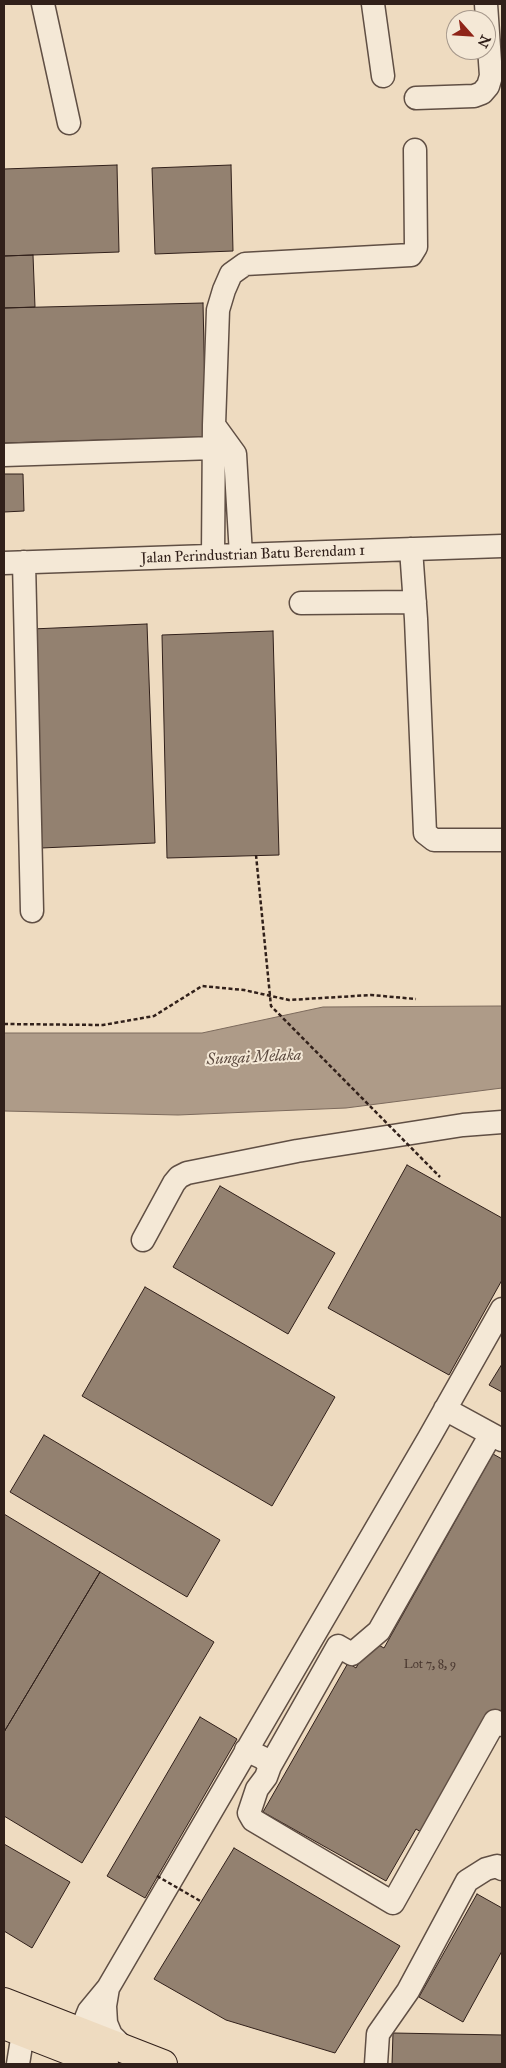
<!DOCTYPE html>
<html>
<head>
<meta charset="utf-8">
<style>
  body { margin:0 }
  #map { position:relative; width:506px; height:2068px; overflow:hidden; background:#eedbc0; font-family:"IM FELL Great Primer",serif }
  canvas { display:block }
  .frame { position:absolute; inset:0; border:5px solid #31201a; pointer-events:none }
  .north { position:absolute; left:446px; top:10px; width:50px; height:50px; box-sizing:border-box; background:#f4e8d6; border:1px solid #a6988b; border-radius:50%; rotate:116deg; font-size:14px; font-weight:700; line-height:20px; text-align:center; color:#31201a }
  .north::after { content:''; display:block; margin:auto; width:18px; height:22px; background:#8f2418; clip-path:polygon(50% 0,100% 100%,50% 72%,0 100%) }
</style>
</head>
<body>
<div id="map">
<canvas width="506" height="2068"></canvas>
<div class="frame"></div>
<div class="north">N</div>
</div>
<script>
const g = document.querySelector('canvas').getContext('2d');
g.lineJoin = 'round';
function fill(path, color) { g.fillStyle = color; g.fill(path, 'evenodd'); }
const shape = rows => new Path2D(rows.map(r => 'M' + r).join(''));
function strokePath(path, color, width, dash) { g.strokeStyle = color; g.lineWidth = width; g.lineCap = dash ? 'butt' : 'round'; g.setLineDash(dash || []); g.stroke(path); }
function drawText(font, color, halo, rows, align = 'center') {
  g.font = font + ' "IM FELL Great Primer",serif'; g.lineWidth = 4; g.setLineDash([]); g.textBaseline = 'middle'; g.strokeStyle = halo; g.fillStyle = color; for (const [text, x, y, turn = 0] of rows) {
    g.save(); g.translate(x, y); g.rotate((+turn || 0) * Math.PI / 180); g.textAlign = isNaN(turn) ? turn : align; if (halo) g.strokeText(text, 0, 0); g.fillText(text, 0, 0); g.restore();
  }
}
const water = shape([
  [502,1006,502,1088,346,1108,178,1115,4,1111,4,1033,202,1033,323,1007,502,1006]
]);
fill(water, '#ae9b88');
strokePath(water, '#7c6a5c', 1);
const building = shape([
  [117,165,119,252,4,256,4,169,117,165],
  [231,165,233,251,155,254,152,168,231,165],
  [33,255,35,307,4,308,4,256,33,255],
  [203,303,206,437,4,443,4,308,203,303],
  [4,474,23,474,24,511,4,512,4,474],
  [147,624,155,843,41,848,32,629,147,624],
  [273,631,279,855,167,858,162,635,273,631],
  [407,1165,502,1218,502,1280,449,1375,328,1308,407,1165],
  [220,1186,335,1253,288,1334,173,1267,220,1186],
  [145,1287,335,1397,272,1506,82,1396,145,1287],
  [502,1364,502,1392,489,1385,502,1364],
  [44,1435,220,1540,187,1597,10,1492,44,1435],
  [493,1454,502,1459,502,1719,426,1835,416,1829,386,1881,263,1812,348,1663,356,1668,371,1641,384,1648,493,1454],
  [4,1514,100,1572,4,1732,4,1514],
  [100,1572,214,1642,82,1863,4,1816,4,1732,100,1572],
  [200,1717,237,1739,145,1898,107,1876,200,1717],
  [4,1844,70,1882,32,1948,4,1931,4,1844],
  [234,1848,400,1946,335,2053,226,2020,154,1979,234,1848],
  [477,1894,502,1908,502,1951,463,2022,419,1997,477,1894],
  [393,2033,502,2035,502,2064,392,2064,393,2033]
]);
fill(building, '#938170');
strokePath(building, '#31201a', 1);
const minor = shape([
  [43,4,69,123],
  [373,4,383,76],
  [416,98,474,96,482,93,488,86,491,76,486,4],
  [214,425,235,454,241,555],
  [4,455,214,448],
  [411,549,416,619,425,833,434,840,502,840],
  [213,556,214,425,218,310,224,290,231,274,245,264,411,255,416,247,415,150],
  [24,562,32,911],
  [4,563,502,546],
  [301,603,415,602],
  [143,1240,174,1183,179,1177,187,1173,297,1151,463,1125,502,1122],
  [445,1409,502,1440],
  [246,1750,263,1758,270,1766,266,1777,257,1789,249,1813,253,1820,393,1903,495,1721,502,1725],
  [270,1766,338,1646,352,1654,379,1631,491,1434],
  [108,1988,105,2006,106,2023,111,2035,127,2051],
  [74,2048,89,2011,108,1988,429,1438,502,1309],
  [18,2064,23,2033],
  [376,2064,378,2034,408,1991,467,1881,486,1869,497,1866,502,1869]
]);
const major = shape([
  [4,2002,163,2064],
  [4,2025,104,2064]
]);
strokePath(minor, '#604f44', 25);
strokePath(major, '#31201a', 30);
strokePath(shape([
  [4,1024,103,1025,154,1016,202,986,244,990,289,1000,371,995,416,999]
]), '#31201a', 2.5, [4, 2.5]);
strokePath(minor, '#f4e8d6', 22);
strokePath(major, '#eedbc0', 28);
strokePath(shape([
  [256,855,271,1006,440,1177],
  [157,1876,202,1902]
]), '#31201a', 2.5, [4, 2.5]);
drawText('12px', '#4a3830', null, [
  ["Lot 7, 8, 9",430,1665]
]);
drawText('15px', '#31201a', '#f4e8d6', [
  ["Jalan Perindustrian Batu Berendam 1",253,555,-2]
]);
drawText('italic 16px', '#5d4b40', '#f4e8d6', [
  ["Sungai Melaka",254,1058,-3]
]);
</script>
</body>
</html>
